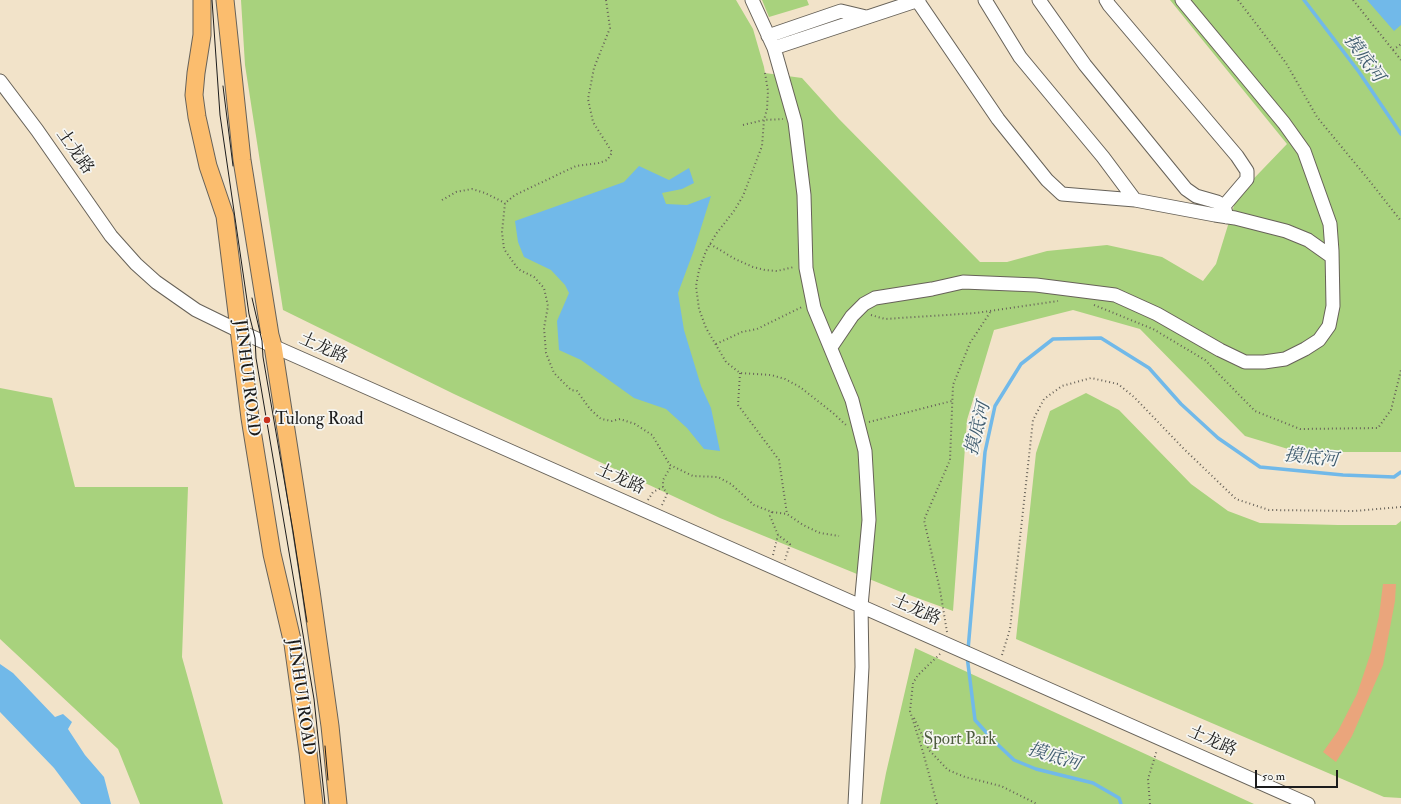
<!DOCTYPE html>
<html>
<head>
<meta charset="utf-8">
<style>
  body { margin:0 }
  #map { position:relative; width:1401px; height:804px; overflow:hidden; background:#f2e3c9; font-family:"IM FELL Double Pica",serif }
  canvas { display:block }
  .scale { position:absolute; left:1255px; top:770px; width:83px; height:18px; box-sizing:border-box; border:2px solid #1c1c1c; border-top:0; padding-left:5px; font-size:12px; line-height:14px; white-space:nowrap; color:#1c1c1c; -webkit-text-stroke:3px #f6f6f2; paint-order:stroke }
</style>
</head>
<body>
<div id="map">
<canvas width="1401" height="804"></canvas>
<div class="scale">50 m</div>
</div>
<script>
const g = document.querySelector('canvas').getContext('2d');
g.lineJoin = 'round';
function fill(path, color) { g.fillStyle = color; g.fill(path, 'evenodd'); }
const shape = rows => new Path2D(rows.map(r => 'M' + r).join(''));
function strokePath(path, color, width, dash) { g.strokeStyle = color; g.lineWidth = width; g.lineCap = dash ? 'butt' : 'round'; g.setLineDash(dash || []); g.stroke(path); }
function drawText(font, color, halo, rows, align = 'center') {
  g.font = font + ' "IM FELL Double Pica","Noto Serif SC",serif'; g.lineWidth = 3.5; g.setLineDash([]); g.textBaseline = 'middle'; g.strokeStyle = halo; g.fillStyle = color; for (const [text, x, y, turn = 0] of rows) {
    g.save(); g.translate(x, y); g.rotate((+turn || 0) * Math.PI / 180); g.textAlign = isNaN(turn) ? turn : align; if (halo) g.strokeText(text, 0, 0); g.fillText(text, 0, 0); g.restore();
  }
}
fill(shape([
  [241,0,736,0,753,29,764,67,765,73,802,78,839,119,980,262,1007,262,1047,251,1107,245,1162,257,1203,281,1216,264,1237,196,1287,144,1170,0,1401,0,1401,452,1298,452,1245,436,1140,329,1073,310,994,330,967,420,953,611,901,592,720,518,454,394,283,310,245,65],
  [762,0,807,0,809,5,769,17],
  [0,388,52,398,75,487,188,487,182,657,223,804,140,804,118,749,0,639],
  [1086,393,1119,410,1191,484,1228,511,1260,523,1338,525,1396,525,1401,521,1401,798,1384,797,1016,639,1036,453,1050,411],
  [915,648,1254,804,880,804,886,773]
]), '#a8d27d');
fill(shape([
  [1367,0,1401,0,1401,25,1394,31],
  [639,166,669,180,689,168,694,183,682,189,662,193,666,204,687,205,711,196,694,250,678,293,684,330,701,386,711,408,720,451,704,449,687,428,666,409,634,398,581,360,559,350,557,321,569,293,565,285,551,270,524,257,518,242,515,221,624,182],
  [0,664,13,673,55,717,63,714,72,722,68,729,85,755,104,777,111,804,81,804,54,768,0,712]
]), '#71b9e9');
strokePath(shape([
  [1304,0,1359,72,1401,134],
  [968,650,985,452,995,406,1021,364,1053,339,1101,338,1149,368,1181,404,1218,438,1260,467,1343,475,1394,477,1401,472],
  [967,656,975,720,994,741,1014,760,1036,769,1093,783,1119,798,1121,804]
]), '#71b9e9', 3.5);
fill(shape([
  [1383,584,1396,584,1395,601,1383,665,1352,736,1336,762,1323,752,1338,731,1357,694,1371,652,1379,616]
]), '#eaa57c');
const minor = shape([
  [752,0,774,48,795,122,804,195,806,268,814,308,852,400,865,451,869,520,861,606,862,667,855,804],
  [917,0,998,119,1047,180,1062,194,1135,200,1215,215,1235,218,1286,231,1308,240,1332,257],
  [985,0,1020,57,1103,157,1135,200],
  [1039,0,1085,65,1186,189,1196,196,1217,202,1224,206,1227,217],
  [1106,0,1109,5,1237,156,1247,171,1247,179,1224,206],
  [768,36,841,11,866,17],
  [774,48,919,0],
  [0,81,37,130,111,236,136,264,156,282,196,310,239,331,1308,804],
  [831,347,852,316,864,304,875,298,932,289,963,282,1036,285,1115,295,1157,314,1220,350,1245,362,1264,362,1285,359,1305,349,1319,340,1329,326,1333,306,1332,251,1330,224,1304,151,1284,123,1182,0]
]);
const major = shape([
  [202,0,202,35,196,73,194,95,197,117,208,166,225,216,250,418,272,554,293,644,308,752,314,804],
  [225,0,242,160,270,335,273,346,311,591,330,726,338,804]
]);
strokePath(minor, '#676259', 15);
strokePath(major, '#676259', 19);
strokePath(shape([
  [606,0,610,28,594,68,588,99,593,122,612,152,610,156,607,160,599,163,576,166,515,195,505,203,502,232,504,249,518,269,534,277,544,288,548,306,544,328,546,353,554,373,571,390,577,391,590,409,601,419,612,421,620,419,635,424,652,435,670,465,693,476,718,477,731,484,754,505,772,512,787,514,803,525,820,533,839,536],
  [1238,0,1286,63,1317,117,1368,179,1401,221],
  [1353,0,1401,60],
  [1393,50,1401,44],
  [765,73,768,91,767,109,764,120,762,146,743,196,734,211,716,234,706,251,699,270,696,286,699,309,706,328,726,362,740,373,771,375,785,379,800,387,833,413,846,425],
  [743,125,764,120,783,119],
  [442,200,456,192,472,189,485,193,505,203],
  [710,244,735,259,753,267,765,270,777,271,794,267],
  [1094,305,1153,329,1205,360,1255,411,1300,429,1378,428,1391,410,1401,370],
  [871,315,885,319,976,313,1058,301],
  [716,344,742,332,757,329,802,307],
  [740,373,738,405,779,460,787,514],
  [869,422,952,401],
  [648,500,653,492,663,487],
  [662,505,667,494,663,487,663,480,670,468,670,465],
  [772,512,770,516,778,535,790,544,785,560],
  [773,555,778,535],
  [947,632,940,590,924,520,950,460,953,385,970,343,991,311],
  [1002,655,1010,629,1033,420,1044,399,1062,386,1091,378,1118,384,1134,397,1184,449,1236,499,1269,510,1354,511,1401,507],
  [914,718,929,750,948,770,965,777,1001,786,1037,804],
  [937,804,923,752,910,711,913,683,918,675,940,654],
  [1150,804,1148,779,1157,750]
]), '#676259', 2, [1, 3]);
strokePath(minor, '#fff', 13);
strokePath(major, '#fbbd6e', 17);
strokePath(shape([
  [212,0,220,115,249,314,255,338,256,358,314,699,325,804],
  [223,86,233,166],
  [252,298,262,341,263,357,293,531,307,622],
  [325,746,328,780]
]), '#1c1c1c', 1);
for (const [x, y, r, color] of [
  [267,420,4,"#c8321e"]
]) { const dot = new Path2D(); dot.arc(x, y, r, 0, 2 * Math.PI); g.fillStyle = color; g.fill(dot); strokePath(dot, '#f6f6f2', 1.5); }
drawText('17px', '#1c1c1c', '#f6f6f2', [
  ["土龙路",74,152,55],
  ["土龙路",323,349,24],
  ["JINHUI ROAD",246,378,83],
  ["土龙路",620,480,24],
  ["土龙路",916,611,24],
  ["JINHUI ROAD",300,697,82],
  ["土龙路",1212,742,24]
]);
drawText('17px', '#1c1c1c', '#f6f6f2', [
  ["Tulong Road",275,420]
], 'left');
drawText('17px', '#4d5c3e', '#f6f6f2', [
  ["Sport Park",960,740]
]);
drawText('italic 18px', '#3e5b6e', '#f6f6f2', [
  ["摸底河",1363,59,54],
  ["摸底河",979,429,-76],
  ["摸底河",1311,459,6],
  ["摸底河",1054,758,17]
]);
</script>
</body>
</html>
